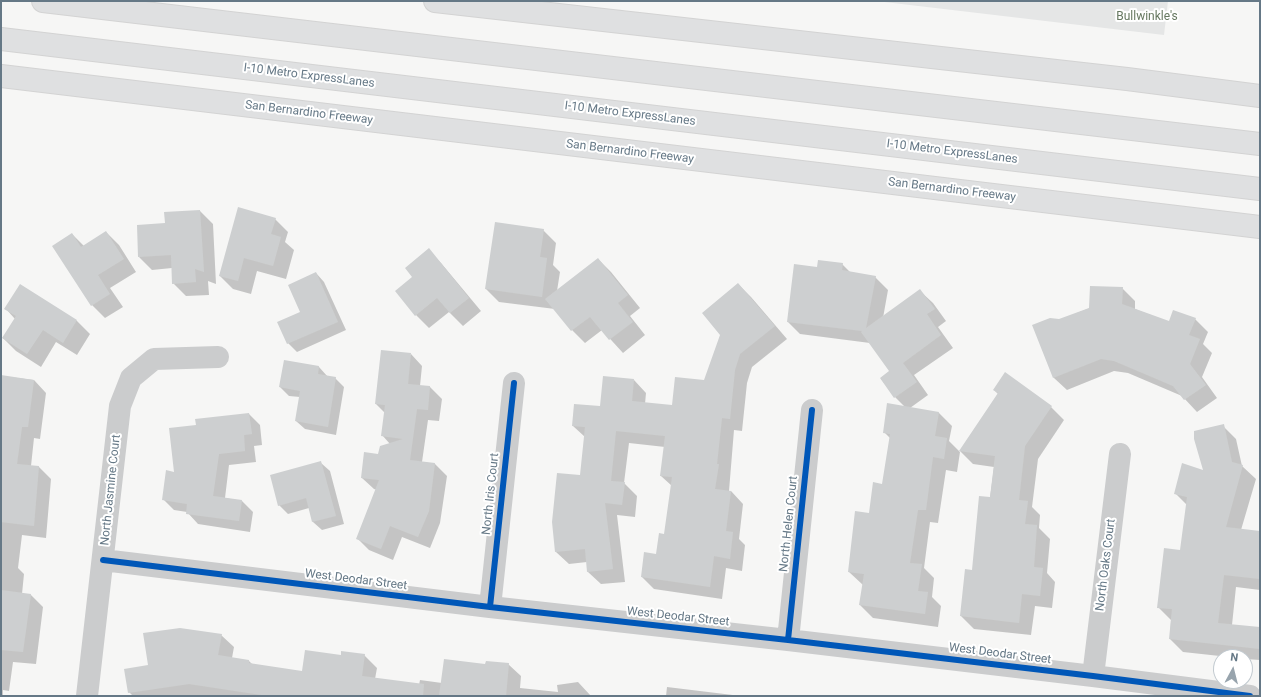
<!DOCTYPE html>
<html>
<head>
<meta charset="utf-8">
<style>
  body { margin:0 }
  #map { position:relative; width:1261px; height:697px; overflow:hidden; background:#f6f6f5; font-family:Roboto,sans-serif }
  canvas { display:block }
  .frame { position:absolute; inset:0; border:2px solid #657886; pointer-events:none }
  .north { position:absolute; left:1213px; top:649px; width:40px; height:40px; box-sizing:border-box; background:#fff; border:1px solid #c1c9cf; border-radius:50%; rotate:7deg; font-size:11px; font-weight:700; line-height:16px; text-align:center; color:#657886 }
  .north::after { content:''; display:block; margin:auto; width:14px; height:18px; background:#98a4ad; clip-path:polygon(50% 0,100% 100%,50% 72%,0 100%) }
</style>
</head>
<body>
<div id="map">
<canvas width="1261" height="697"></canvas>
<div class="frame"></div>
<div class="north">N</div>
</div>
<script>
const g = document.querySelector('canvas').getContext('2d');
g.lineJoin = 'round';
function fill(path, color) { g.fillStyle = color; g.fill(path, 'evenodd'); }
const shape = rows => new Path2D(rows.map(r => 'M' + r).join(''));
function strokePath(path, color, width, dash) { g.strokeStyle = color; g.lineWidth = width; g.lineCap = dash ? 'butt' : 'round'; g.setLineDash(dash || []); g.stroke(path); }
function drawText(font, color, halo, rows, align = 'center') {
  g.font = font + ' Roboto,sans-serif'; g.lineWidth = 4; g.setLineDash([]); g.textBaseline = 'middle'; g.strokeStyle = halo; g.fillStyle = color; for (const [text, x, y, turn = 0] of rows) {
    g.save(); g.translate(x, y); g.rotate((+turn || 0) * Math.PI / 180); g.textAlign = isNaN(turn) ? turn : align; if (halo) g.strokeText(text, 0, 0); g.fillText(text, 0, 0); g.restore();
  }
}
fill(shape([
  [876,1,1168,1,1164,35]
]), '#e5e6e6');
fill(shape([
  [200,211,213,224,216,284,208,281,209,295,186,296,173,283,172,268,152,270,139,257,166,224,165,213],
  [275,219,288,232,285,242,294,250,286,279,257,271,251,294,233,289,220,276],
  [496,223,543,230,556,243,553,265,560,272,557,291,598,259,611,272,640,308,630,316,645,335,623,353,602,330,585,343,572,330,555,309,499,302,486,289],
  [106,232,119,245,136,272,110,288,123,307,105,318,92,305,54,246,72,234,84,246],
  [428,250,441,263,481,311,463,326,449,312,429,328,416,315,414,278],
  [842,264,851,273,875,277,888,290,883,318,920,291,933,303,946,321,938,327,953,348,914,375,928,395,910,408,939,413,952,426,949,441,960,452,957,472,946,470,938,523,930,522,924,568,934,578,932,597,941,606,938,627,873,618,860,605,863,585,849,572,870,514,883,485,890,438,884,432,905,407,895,397,881,379,891,371,870,343,800,334,788,322,818,268],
  [316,273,324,282,346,330,297,352,288,343,302,313],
  [738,284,751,297,787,339,752,367,747,383,742,431,734,430,729,491,731,491,743,504,739,539,745,545,742,571,726,568,722,599,654,589,642,577,657,555,665,535,672,486,661,476,665,447,629,443,624,483,637,496,635,517,617,515,625,582,601,584,588,572,587,562,569,564,556,552,581,477,585,437,573,426,601,407,634,380,646,393,645,404,673,406,705,381],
  [21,286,77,321,90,334,77,355,56,342,41,367,16,351,3,338,15,319,6,309],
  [1122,288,1135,301,1135,309,1170,323,1195,319,1208,332,1203,344,1212,353,1202,377,1217,398,1197,412,1182,396,1128,373,1114,371,1067,390,1054,378,1034,325,1059,320,1090,308],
  [411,354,422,366,420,386,430,387,442,399,439,421,428,420,422,462,435,464,447,476,440,523,430,548,402,537,393,560,369,550,357,538,377,490,374,489,362,478,379,455,390,444,382,435,385,413,376,404],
  [285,361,319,367,328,377,335,378,344,387,336,435,305,429,296,421,300,397,289,396,280,387],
  [1,376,34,380,46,393,40,439,34,438,31,466,39,467,51,479,46,538,22,535,18,568,24,574,22,594,30,594,43,607,36,664,13,662,9,691,3,690,3,696,1,696],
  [994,390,1051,407,1064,420,1038,459,1032,507,1040,515,1039,528,1050,539,1047,573,1055,582,1052,608,1035,606,1031,635,974,629,961,616,973,571,990,498,994,467,973,464,960,451,998,394],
  [249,414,260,425,262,445,254,446,256,462,229,465,225,498,242,501,253,512,250,532,198,524,187,512,174,510,163,499,197,426],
  [1223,426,1236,439,1242,466,1256,479,1241,530,1260,532,1260,590,1236,587,1232,625,1260,628,1260,660,1245,659,1245,657,1229,657,1183,652,1170,639,1171,620,1158,607,1181,551,1187,505,1175,493,1204,472],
  [321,463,330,471,344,524,322,530,313,522,309,508,288,514,279,505],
  [221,635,234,647,232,658,249,661,253,665,303,672,342,656,364,655,377,668,375,679,419,685,420,680,442,683,486,665,508,664,521,676,520,688,558,692,557,685,578,682,591,696,133,696,129,692,149,666],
  [667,687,741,696,666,696]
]), '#0003');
fill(shape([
  [238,207,276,218,271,234,281,237,273,266,244,258,238,281,219,276],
  [200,210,204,272,195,269,196,282,172,284,171,255,138,257,137,225,165,223,164,212],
  [495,222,544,229,540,257,547,258,542,297,485,289],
  [106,231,124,259,98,275,110,294,91,306,52,246,72,233,81,247],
  [429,248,469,298,450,313,437,298,415,316,395,291,412,277,405,268],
  [598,258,628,295,618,303,633,322,609,340,590,317,571,331,545,299],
  [818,260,843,263,842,270,876,276,866,328,920,289,935,309,927,314,941,335,903,363,917,382,894,398,880,378,889,371,861,332,862,331,787,322,794,264,817,267],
  [316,272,338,322,287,344,277,322,300,312,288,285],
  [738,283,775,326,740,354,735,370,730,419,722,418,717,464,719,464,715,489,731,491,726,531,733,532,730,559,714,556,710,587,641,577,644,552,656,554,659,533,664,534,672,477,660,476,665,436,616,431,611,481,625,482,622,505,605,503,613,569,587,572,585,549,555,552,552,522,557,473,580,475,585,427,572,426,574,404,600,406,603,376,634,379,632,401,672,405,675,377,704,380,720,335,702,313],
  [20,284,77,320,63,343,43,330,27,354,2,338,16,316,4,309],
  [1090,286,1123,287,1122,304,1169,321,1173,310,1196,318,1189,335,1200,339,1190,364,1206,385,1184,400,1173,386,1114,361,1101,359,1053,378,1032,325,1050,318,1059,319,1089,308],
  [381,350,411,353,408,384,430,386,428,410,417,409,410,460,435,463,429,511,418,537,390,526,381,549,356,539,379,480,361,478,364,452,378,454,380,446,403,439,381,436,385,405,375,404],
  [284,360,319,366,318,374,336,377,328,427,295,421,300,391,279,387],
  [1005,372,1052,406,1025,446,1019,500,1028,501,1025,524,1037,525,1034,567,1043,568,1040,596,1022,594,1019,623,960,616,965,569,972,570,979,496,990,497,995,456,959,451,998,393,993,390],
  [1,375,34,380,28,427,22,427,17,464,39,466,34,526,1,522],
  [887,403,939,412,935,436,947,438,944,459,933,457,926,510,918,510,910,563,922,564,918,591,928,592,925,614,859,605,864,574,848,572,855,511,869,513,873,482,882,484,890,434,883,433],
  [249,413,252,434,244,435,245,451,219,454,213,496,242,500,239,521,186,514,187,504,162,500,166,470,174,472,169,428,196,425,195,419],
  [1224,424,1232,462,1243,465,1226,527,1260,531,1260,579,1224,575,1218,623,1260,627,1260,649,1169,639,1172,609,1157,608,1164,548,1180,550,1187,497,1174,494,1182,463,1203,470,1194,439,1194,431],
  [321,461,336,516,312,522,306,498,278,506,270,475],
  [1,590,31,594,23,652,1,650],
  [180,628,222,634,218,655,249,660,249,663,302,671,305,650,341,655,341,651,365,654,362,676,424,684,423,696,268,696,189,684,128,693,124,669,148,665,143,633],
  [444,659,485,664,486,661,509,663,506,696,439,696]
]), '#cdcfd0');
const highway = shape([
  [43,1,1260,144],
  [435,1,1127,79,1260,96],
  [1,39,1260,189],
  [1,76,1260,227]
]);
strokePath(highway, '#d3d3d3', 24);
strokePath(shape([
  [103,560,490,607,788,640,1093,676,1250,696],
  [490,607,514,383],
  [788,640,812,410],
  [1093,676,1120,454],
  [87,696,120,406,131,378,154,359,218,357]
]), '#cbcccd', 22);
strokePath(highway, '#dfe0e1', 22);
strokePath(shape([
  [103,560,490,607,788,640,1093,676,1250,696],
  [490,607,514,383],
  [788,640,812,410]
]), '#0057b8', 6);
drawText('12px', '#667860', '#fff', [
  ["Bullwinkle's",1147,17]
]);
drawText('12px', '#657886', '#fff', [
  ["I-10 Metro ExpressLanes",309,76,7],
  ["San Bernardino Freeway",309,113,7],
  ["I-10 Metro ExpressLanes",630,114,7],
  ["San Bernardino Freeway",630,152,7],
  ["I-10 Metro ExpressLanes",952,152,7],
  ["San Bernardino Freeway",952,190,7],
  ["North Jasmine Court",111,490,-84],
  ["North Iris Court",491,494,-84],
  ["North Helen Court",789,524,-84],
  ["North Oaks Court",1106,565,-83],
  ["West Deodar Street",356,580,7],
  ["West Deodar Street",678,617,6],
  ["West Deodar Street",1000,654,7]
]);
</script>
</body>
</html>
